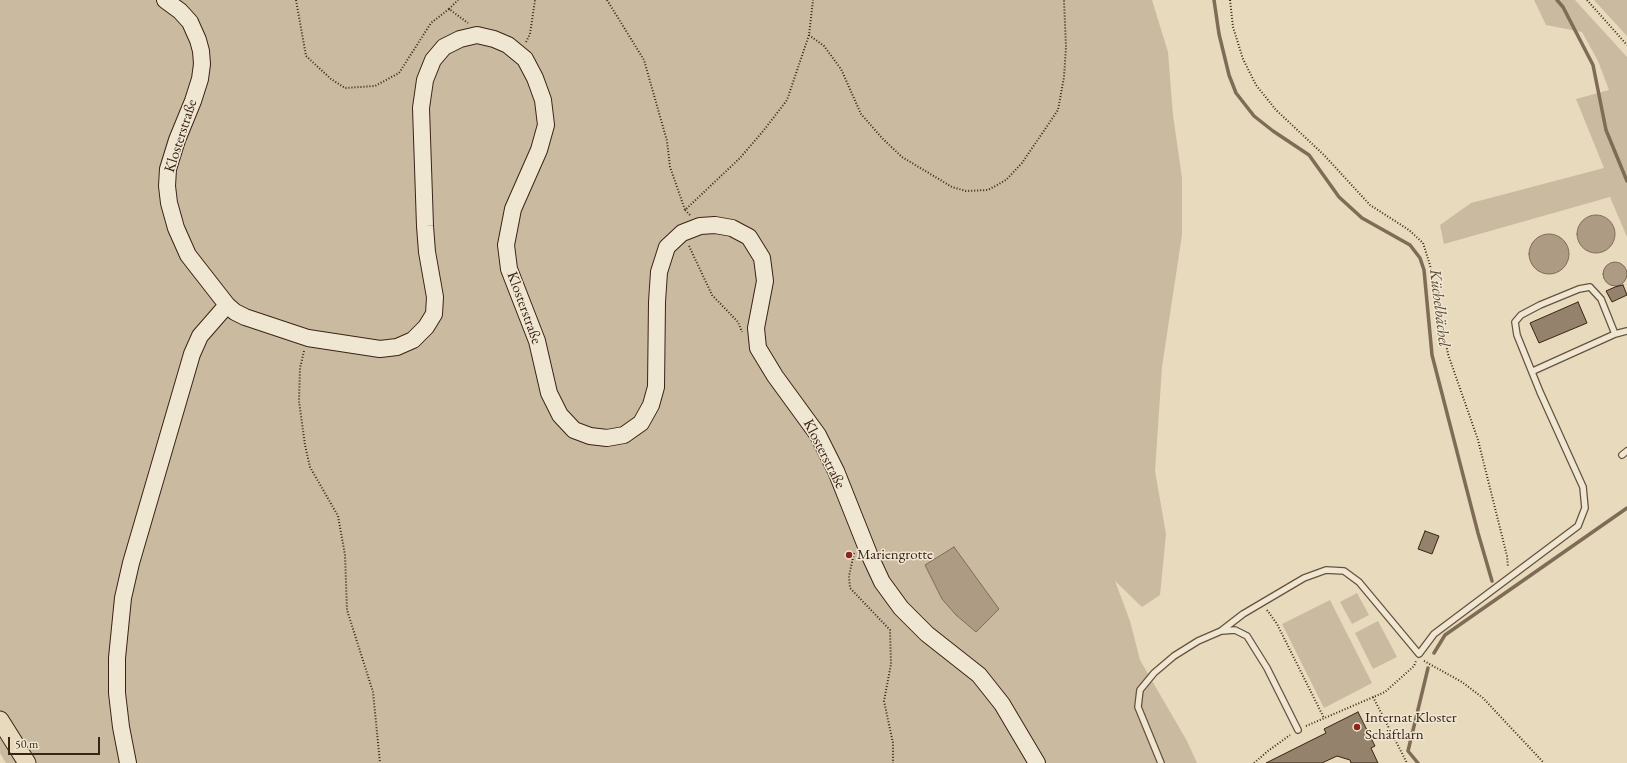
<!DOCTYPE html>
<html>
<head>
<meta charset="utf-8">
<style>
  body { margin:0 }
  #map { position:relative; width:1627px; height:763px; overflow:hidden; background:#e8dabc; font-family:"EB Garamond",serif }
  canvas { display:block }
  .scale { position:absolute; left:8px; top:737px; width:92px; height:18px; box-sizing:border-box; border:2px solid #3a2315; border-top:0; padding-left:5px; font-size:12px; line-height:14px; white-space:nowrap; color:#3a2315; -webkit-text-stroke:3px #f0e7d3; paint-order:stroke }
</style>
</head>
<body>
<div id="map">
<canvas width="1627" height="763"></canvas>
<div class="scale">50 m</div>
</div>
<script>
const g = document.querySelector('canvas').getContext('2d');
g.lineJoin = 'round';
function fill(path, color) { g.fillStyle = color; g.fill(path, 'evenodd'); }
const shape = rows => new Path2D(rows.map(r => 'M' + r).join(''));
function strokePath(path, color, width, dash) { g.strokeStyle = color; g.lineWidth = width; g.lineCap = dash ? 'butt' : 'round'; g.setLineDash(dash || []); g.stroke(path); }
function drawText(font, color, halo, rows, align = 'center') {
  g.font = font + ' "EB Garamond",serif'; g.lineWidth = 3; g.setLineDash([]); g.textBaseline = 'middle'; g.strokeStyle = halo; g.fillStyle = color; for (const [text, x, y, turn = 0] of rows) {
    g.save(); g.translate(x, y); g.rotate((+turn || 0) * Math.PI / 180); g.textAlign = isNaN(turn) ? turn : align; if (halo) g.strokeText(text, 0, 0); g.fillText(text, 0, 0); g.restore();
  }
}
fill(shape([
  [0,0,1152,0,1168,52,1173,115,1182,178,1182,235,1162,367,1155,471,1166,534,1160,595,1142,607,1115,581,1130,621,1140,660,1187,741,1197,763,6,763,0,753],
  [1534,0,1575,0,1627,57,1627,237,1610,197,1444,244,1440,225,1471,203,1604,168,1576,99,1609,90,1598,61,1582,32,1546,25],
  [1594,0,1627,0,1627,36],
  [1357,593,1369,615,1352,624,1340,602],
  [1330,600,1372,683,1324,708,1282,624],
  [1378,621,1397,657,1373,669,1355,633]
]), '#cabba0');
const water = shape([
  '1577 234a19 19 0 1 1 38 0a19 19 0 1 1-38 0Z',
  '1529 254a20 20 0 1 1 40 0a20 20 0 1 1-40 0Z',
  '1603 274a12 12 0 1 1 24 0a12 12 0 1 1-24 0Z',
  [954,547,999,609,976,632,956,615,942,599,925,565,954,547]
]);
fill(water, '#ad9c83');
strokePath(water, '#7f6c57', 1);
strokePath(shape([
  [1214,0,1219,34,1229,75,1236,93,1254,116,1273,131,1309,155,1339,197,1362,218,1410,245,1420,258,1424,270,1432,355,1478,533,1492,581],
  [1557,0,1563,7,1593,65,1606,130,1627,181],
  [1434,653,1445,635,1627,508],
  [1418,763,1408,751,1428,668]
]), '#7f6c57', 3.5);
const building = shape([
  [1623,285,1627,295,1612,302,1606,291,1615,287,1623,285],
  [1578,302,1587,323,1539,343,1530,323,1578,302],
  [1425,531,1439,536,1432,554,1418,549,1425,531],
  [1358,712,1375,746,1371,748,1378,763,1351,763,1350,760,1337,756,1322,763,1266,763,1326,733,1324,729,1358,712]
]);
fill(building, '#94826c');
strokePath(building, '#3a2315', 1);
const lane = shape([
  [1533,371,1615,334,1627,331],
  [1622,455,1627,451],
  [1222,631,1235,630,1247,636,1267,668,1298,730],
  [1161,763,1138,707,1140,690,1154,673,1174,656,1198,641,1221,631,1243,614,1304,578,1326,570,1344,571,1359,582,1419,654,1434,634,1578,526,1585,508,1583,487,1540,392,1517,335,1515,322,1521,315,1540,305,1579,289,1590,287,1601,299,1615,334]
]);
const secondary = shape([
  [165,0,180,11,190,22,198,40,201,51,202,64,200,79,193,101,177,140,168,169,167,186,169,203,176,228,188,255,227,305,235,312,245,317,308,338,380,349,397,347,413,340,426,327,434,314,435,297,427,252,425,226,421,108,425,80,433,60,444,47,460,39,477,35,494,39,508,45,525,59,535,78,543,100,546,125,539,150,513,209,506,245,509,269,537,341,549,393,560,415,574,430,590,436,607,438,624,435,641,423,651,405,656,387,657,302,659,272,667,247,682,233,700,226,715,225,732,228,749,237,762,258,765,281,756,328,758,348,775,376,818,435,836,471,869,554,882,582,901,608,927,634,979,675,1002,704,1037,763],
  [128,763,121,727,117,693,117,658,123,598,131,563,192,354,200,336,227,305]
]);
const primary = shape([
  [0,720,27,763]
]);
strokePath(lane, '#66513f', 8);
strokePath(secondary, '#3a2315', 18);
strokePath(primary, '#3a2315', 19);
strokePath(shape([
  [296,0,306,56,331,79,345,88,375,86,399,73,431,23,449,9,468,23],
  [607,0,644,60,667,141,670,167,685,210],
  [1230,0,1233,27,1243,59,1256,85,1276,110,1324,155,1370,205,1409,230,1423,243,1430,265,1448,354,1478,440,1507,556,1508,567],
  [1587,0,1627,45],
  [449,9,458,0],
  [809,35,824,46,841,69,861,114,882,138,902,157,952,187,966,191,988,190,1006,180,1022,163,1058,110,1064,77,1066,47,1064,0],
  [526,42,530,34,535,0],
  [690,215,685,210,740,158,764,130,787,100,809,35,813,0],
  [689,246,712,295,738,322,742,332],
  [304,351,300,368,299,401,305,445,310,467,338,516,345,555,347,610,373,692,380,763],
  [854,553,849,576,850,588,890,630,891,664,884,701,893,743,893,763],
  [1267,610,1277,624,1324,718],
  [1424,661,1462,682,1483,698,1544,763],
  [1373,697,1407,763],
  [1306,726,1385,692,1414,666,1416,661],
  [1254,763,1268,751,1290,735]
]), '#3a2315', 2, [1, 2]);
strokePath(lane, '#f0e7d3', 5.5);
strokePath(secondary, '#f0e7d3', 16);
strokePath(primary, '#e8dabc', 17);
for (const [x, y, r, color] of [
  [849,555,4,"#8f2418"],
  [1357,727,4,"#8f2418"]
]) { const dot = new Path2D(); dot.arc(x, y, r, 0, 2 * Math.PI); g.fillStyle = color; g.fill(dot); strokePath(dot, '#f0e7d3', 1.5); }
drawText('15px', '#3a2315', '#f0e7d3', [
  ["Klosterstraße",181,136,-72],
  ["Klosterstraße",524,308,70],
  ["Klosterstraße",824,454,63]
]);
drawText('15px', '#3a2315', '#f0e7d3', [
  ["Mariengrotte",857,555],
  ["Internat Kloster",1365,718],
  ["Schäftlarn",1365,735]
], 'left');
drawText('italic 16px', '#5c4736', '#f0e7d3', [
  ["Küchelbächel",1439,308,83]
]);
</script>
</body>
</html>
